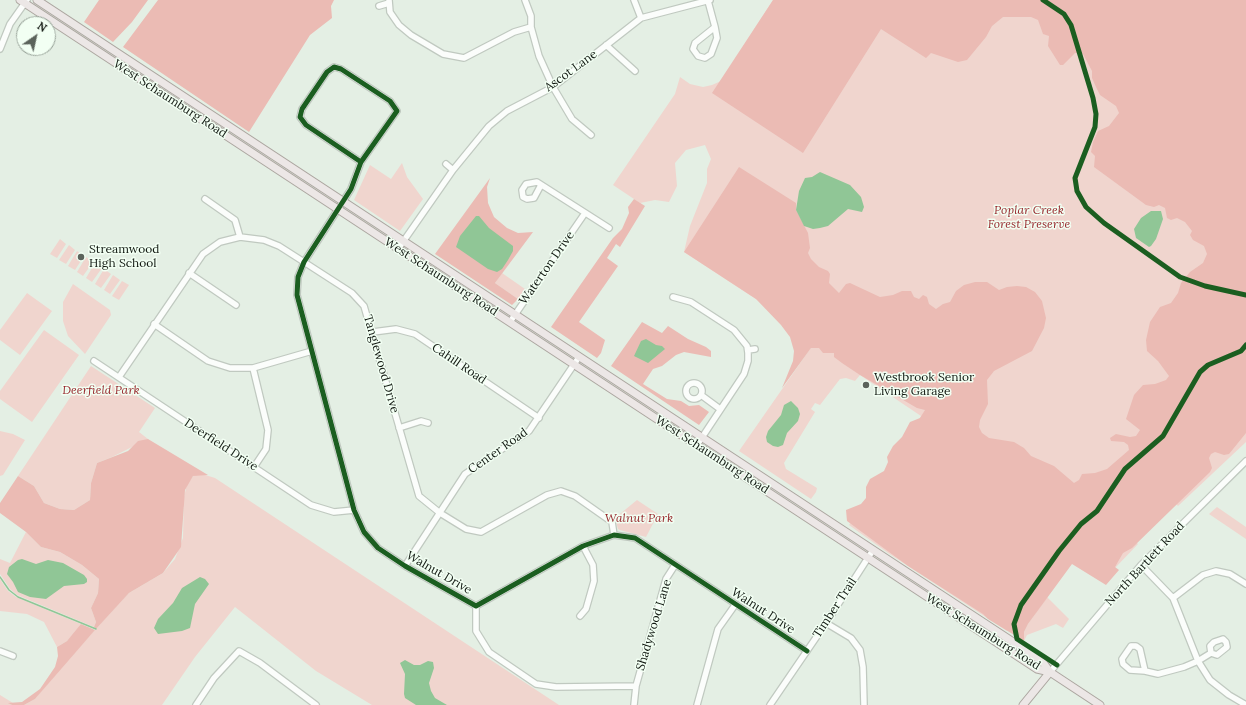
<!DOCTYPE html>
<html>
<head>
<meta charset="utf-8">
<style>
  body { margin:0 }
  #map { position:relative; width:1246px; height:705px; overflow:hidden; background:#e4efe4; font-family:Lora,serif }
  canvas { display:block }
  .north { position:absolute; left:16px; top:16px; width:40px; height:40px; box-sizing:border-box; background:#f2fff3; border:1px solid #98a399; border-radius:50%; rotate:34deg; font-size:11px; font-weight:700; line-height:16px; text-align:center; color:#111811 }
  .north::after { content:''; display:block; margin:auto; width:14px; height:18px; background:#5b635b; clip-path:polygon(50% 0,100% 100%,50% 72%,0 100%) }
</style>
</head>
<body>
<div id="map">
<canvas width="1246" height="705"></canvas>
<div class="north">N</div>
</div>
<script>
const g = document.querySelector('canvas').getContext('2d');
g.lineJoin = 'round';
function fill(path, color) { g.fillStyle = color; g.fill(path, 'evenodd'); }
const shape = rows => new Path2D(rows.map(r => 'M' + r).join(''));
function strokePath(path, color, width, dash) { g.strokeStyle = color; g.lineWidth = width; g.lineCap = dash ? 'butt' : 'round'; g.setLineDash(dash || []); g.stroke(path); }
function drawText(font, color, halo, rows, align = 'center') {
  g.font = font + ' Lora,serif'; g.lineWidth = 3; g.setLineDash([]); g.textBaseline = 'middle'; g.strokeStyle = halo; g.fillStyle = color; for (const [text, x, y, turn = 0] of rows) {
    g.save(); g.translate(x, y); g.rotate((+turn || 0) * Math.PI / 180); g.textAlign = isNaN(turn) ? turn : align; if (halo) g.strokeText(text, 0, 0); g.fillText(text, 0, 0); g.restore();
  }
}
fill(shape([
  [773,0,1246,0,1246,442,1178,506,1176,504,1136,542,1138,544,1115,568,1082,545,1034,596,1007,631,888,553,849,525,921,416,860,375,855,381,846,378,840,379,820,405,815,403,811,409,815,412,784,463,786,469,817,488,816,492,811,499,739,451,817,339,684,252,690,226,707,183,707,169,711,159,705,145,686,150,675,163,677,186,669,202,655,200,640,203,613,185,675,94,680,77,690,84,703,87,712,85,721,81],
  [402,163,407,177,423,199,400,231,354,200,370,165,391,179],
  [60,239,66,244,57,258,50,254],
  [69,245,75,250,66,264,59,260],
  [77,251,84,256,75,270,68,266],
  [86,257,93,262,83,276,77,272],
  [95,263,102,268,92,282,86,278],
  [104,269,111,274,101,288,95,284],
  [502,273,525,289,518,299,495,283],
  [113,275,120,280,110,294,104,290],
  [122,281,129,285,119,300,112,296],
  [73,284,110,310,111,315,85,354,68,336,63,321,63,302],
  [27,293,52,311,20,355,0,340,0,330],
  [44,330,79,355,32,422,0,399,0,391],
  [91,366,155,408,139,432,148,439,112,457,97,463,91,483,90,500,74,510,60,509,44,503,34,486,18,476],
  [0,431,13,434,25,440,3,475,0,476],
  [199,473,215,478,559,705,372,705,316,671,235,607,195,657,162,705,24,705,35,699,61,667,124,598,129,593,163,573,175,559,183,538,184,497,187,484,193,476],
  [637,500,658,514,646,537,620,530,618,529,615,518],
  [1217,507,1246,527,1246,539,1209,514],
  [26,532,41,547,60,552,82,565,99,579,98,593,91,608,96,622,94,627,17,595,10,589,0,574,0,559,10,563],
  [0,579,8,591,16,597,81,624,79,629,67,641,57,647,44,622,27,614,0,611],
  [1047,597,1069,619,1063,628,1056,624,1027,635,1024,641,1024,632,1028,624],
  [0,695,13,703,9,703,12,705,0,705]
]), '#f0d5ce');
fill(shape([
  [99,0,148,0,132,22,113,42,84,22],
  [158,0,334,0,331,6,332,18,310,35,249,132,123,47],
  [773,0,1246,0,1246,433,1229,454,1224,455,1215,452,1211,454,1209,458,1212,468,1210,472,1132,548,1123,553,1115,567,1119,570,1106,585,1072,564,1028,624,1024,632,1024,641,988,619,983,614,908,566,847,521,846,510,861,504,866,498,866,487,870,479,884,471,888,462,887,457,893,446,902,437,910,422,920,418,925,410,917,408,860,375,842,363,834,357,834,353,823,353,819,348,811,348,782,388,793,361,794,351,790,337,781,325,756,299,684,252,739,167,796,203,796,210,808,233,810,248,808,253,811,259,819,267,828,271,830,274,829,283,839,293,846,284,850,283,880,297,893,295,902,291,911,291,914,297,919,299,923,295,927,297,929,304,936,309,943,304,950,302,956,291,964,285,975,282,987,282,999,290,1007,287,1017,286,1026,287,1035,292,1042,301,1046,318,1044,328,1032,351,994,371,987,380,988,404,980,420,979,427,982,433,989,438,1014,442,1024,448,1031,456,1054,466,1074,483,1079,480,1082,474,1095,473,1107,469,1129,450,1128,445,1124,442,1111,441,1110,438,1116,434,1130,437,1136,436,1140,430,1126,419,1134,395,1143,385,1155,384,1166,380,1169,376,1158,361,1147,351,1146,340,1150,322,1160,307,1171,303,1178,293,1181,283,1190,272,1203,263,1207,254,1204,246,1193,240,1190,235,1192,231,1185,222,1177,218,1171,220,1167,218,1165,208,1159,205,1154,207,1146,205,1094,167,1095,156,1091,152,1093,142,1098,131,1109,126,1119,113,1116,106,1100,95,1096,87,1092,78,1092,71,1083,54,1075,53,1063,65,1060,65,1048,46,1049,36,1043,34,1038,20,1031,17,1003,17,992,26,986,37,967,60,958,62,931,53,926,58,881,29,803,153,712,93],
  [490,178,487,187,488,203,494,217,507,228,518,233,533,232,495,283,518,299,512,305,435,254],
  [634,199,645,206,620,247,616,244,607,258,618,266,579,322,605,340,601,353,597,358,551,327,613,238,622,229,629,213,628,207],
  [642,322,662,333,668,326,688,339,706,347,711,351,711,357,684,352,676,355,662,366,653,369,643,384,667,399,681,401,689,406,699,405,709,412,699,425,611,366],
  [148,439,208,475,193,476,185,490,181,547,163,573,129,593,96,629,94,627,96,622,91,608,98,593,99,579,82,565,60,552,41,547,26,532,0,513,0,503,18,476,34,486,44,503,60,509,74,510,90,500,91,483,97,463,128,451,138,441],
  [81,624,95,630,35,699,24,705,12,705,8,703,22,702,40,689,55,667,58,656,57,647,67,641]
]), '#ebbbb4');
fill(shape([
  [820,172,850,185,861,197,864,207,862,212,848,209,828,226,820,228,813,229,804,226,796,210,799,191,805,178,812,177],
  [1151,211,1161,211,1163,219,1156,239,1151,246,1149,247,1136,238,1134,229,1141,218],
  [476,216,479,216,489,228,513,246,513,251,508,260,502,269,497,272,488,269,456,247,460,236],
  [646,339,656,345,662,346,665,349,648,363,634,356,641,341],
  [791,401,798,408,800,414,798,421,787,433,783,445,778,447,773,446,767,442,766,437,768,431,781,415,784,405],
  [22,559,36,564,48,560,63,563,84,575,87,579,87,582,84,584,64,586,46,599,30,597,18,592,13,582,7,574,9,567,18,560],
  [200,577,205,579,209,584,195,604,190,628,182,631,158,634,154,628,158,619,173,603,182,588],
  [405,660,414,665,420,665,428,661,433,662,434,668,429,683,431,691,435,698,447,705,416,705,405,698,404,694,405,674,400,663]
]), '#90c696');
strokePath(shape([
  [0,577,9,590,18,597,96,629]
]), '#90c696', 1.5);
const minor = shape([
  [389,0,390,12,399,25,411,35,443,54,464,58,514,32,531,27],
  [525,0,531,16,531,27,539,56,553,87,572,119,591,135],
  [634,0,641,18],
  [708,1,715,27,695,43,693,49,698,56,705,58,711,54,717,38,715,27],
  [379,6,389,3],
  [606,45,635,71],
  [0,49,10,24,27,0],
  [361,162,306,125,300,117,302,109,327,72,334,67,341,69,390,101,397,111,361,162,351,189,304,262,298,277,297,295,354,510,364,532,378,548,405,566,476,606,583,546,614,535,635,538,807,651],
  [446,164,453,170],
  [541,185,534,198,527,199,523,197,522,190,526,184,537,182,609,228],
  [205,199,235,220,240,237],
  [398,249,453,170,489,126,507,111,553,87,641,18,710,0],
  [189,273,236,305],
  [673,297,691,302,734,330,747,346,748,353,748,361,744,374,697,445],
  [510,322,585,213],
  [154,324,208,361,230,368,253,368,312,351],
  [373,332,396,329,415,334,539,418],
  [748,350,755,349],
  [94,361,311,505,334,512,354,510],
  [253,368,268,430,266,449,254,467],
  [119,377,203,254,220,242,240,237,264,240,279,246,304,262,352,293,364,306,419,496,440,513,466,529,481,532,547,495,561,491,575,496,612,522,614,535],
  '686 391a8 8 0 1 1 16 0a8 8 0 1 1-16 0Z',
  [701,395,720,409],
  [399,428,421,421,428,423],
  [1141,565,1173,598,1198,661,1210,680,1229,695,1246,705],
  [405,566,465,474,529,431,579,357],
  [1173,598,1203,575,1216,571,1230,574,1246,584],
  [476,606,476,631,489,652,536,684,556,687,636,686],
  [580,616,586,609,594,581,593,565,583,546],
  [826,623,851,638,860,650,863,667,864,705],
  [0,651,13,656],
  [1145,671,1130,670,1123,664,1122,659,1131,646,1136,646,1140,649,1145,671,1158,674,1184,667,1198,661,1211,653,1217,655,1227,647,1226,642,1223,639,1214,642,1210,646,1211,653],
  [1050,672,1141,565,1246,461],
  [196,705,214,678,239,651,260,663,316,705],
  [634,705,636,686,666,579,675,565],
  [697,705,718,629,735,605],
  [770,705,826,623,873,550]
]);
const major = shape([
  [20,0,1037,669,1050,672,1100,705],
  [37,0,1042,661,1050,672],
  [1023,705,1050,672]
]);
strokePath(minor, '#c0c9c0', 8);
strokePath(major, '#aca6a0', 9);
strokePath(minor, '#fbfdfb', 5.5);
strokePath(major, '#ece7e6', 7);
strokePath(shape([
  [1043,0,1064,14,1071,25,1093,98,1096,114,1095,127,1075,178,1077,191,1086,207,1104,223,1180,277,1205,286,1246,295],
  [361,162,306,125,300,117,302,109,327,72,334,67,341,69,390,101,397,111,361,162,351,189,304,262,298,277,297,295,354,510,364,532,378,548,405,566,476,606,583,546,614,535,635,538,807,651],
  [1057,665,1017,639,1014,624,1021,605,1059,551,1081,524,1097,511,1125,469,1163,436,1200,372,1208,365,1241,351,1246,345]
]), '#1b5e20', 5);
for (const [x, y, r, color] of [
  [81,257,4,"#5b635b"],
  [866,385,4,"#5b635b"]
]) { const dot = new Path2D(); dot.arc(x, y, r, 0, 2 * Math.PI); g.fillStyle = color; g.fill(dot); strokePath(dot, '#f2fff3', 1.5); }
drawText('12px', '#111811', '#f2fff3', [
  ["Ascot Lane",571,71,-36],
  ["West Schaumburg Road",170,99,33],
  ["Waterton Drive",547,268,-55],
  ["West Schaumburg Road",441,277,33],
  ["Tanglewood Drive",381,364,74],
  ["Cahill Road",459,364,34],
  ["Deerfield Drive",221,445,33],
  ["Center Road",498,451,-35],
  ["West Schaumburg Road",712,455,33],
  ["North Bartlett Road",1145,564,-47],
  ["Walnut Drive",439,573,30],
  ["Timber Trail",835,608,-57],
  ["Walnut Drive",763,611,33],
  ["Shadywood Lane",654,625,-73],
  ["West Schaumburg Road",983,632,32]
]);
drawText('italic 12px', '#98292e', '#f2fff3', [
  ["Poplar Creek",1029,211],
  ["Forest Preserve",1029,225],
  ["Deerfield Park",101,391],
  ["Walnut Park",639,519]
]);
drawText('12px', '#111811', '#f2fff3', [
  ["Streamwood",89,250],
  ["High School",89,264],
  ["Westbrook Senior",874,378],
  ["Living Garage",874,392]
], 'left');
</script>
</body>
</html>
